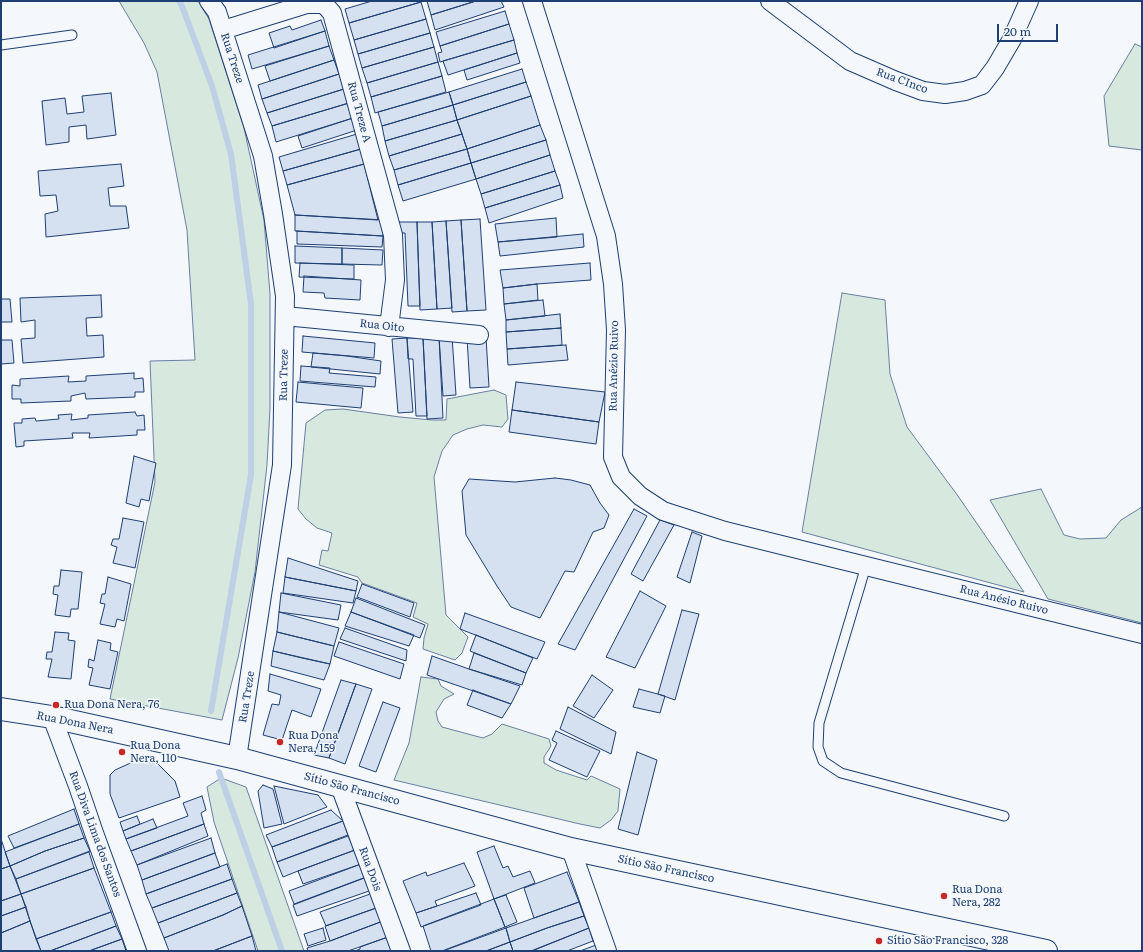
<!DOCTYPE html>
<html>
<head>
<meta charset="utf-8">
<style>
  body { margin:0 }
  #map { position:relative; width:1143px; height:952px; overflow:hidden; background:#f4f7fb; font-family:Literata,serif }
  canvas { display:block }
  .frame { position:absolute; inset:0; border:2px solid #1d3f73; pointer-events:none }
  .scale { position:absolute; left:997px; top:24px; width:61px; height:18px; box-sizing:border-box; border:2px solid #1d3f73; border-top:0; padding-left:5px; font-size:12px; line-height:14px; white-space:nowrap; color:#1d3f73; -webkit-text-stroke:3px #f4f7fb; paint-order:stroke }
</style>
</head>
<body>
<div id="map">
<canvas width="1143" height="952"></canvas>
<div class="frame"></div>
<div class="scale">20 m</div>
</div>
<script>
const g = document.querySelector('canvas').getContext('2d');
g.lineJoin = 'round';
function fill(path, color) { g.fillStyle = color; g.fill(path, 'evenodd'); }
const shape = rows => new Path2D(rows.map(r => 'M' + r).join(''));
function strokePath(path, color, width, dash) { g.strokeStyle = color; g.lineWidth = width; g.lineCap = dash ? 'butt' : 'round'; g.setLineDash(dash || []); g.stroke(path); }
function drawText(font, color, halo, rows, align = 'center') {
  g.font = font + ' Literata,serif'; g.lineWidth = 3; g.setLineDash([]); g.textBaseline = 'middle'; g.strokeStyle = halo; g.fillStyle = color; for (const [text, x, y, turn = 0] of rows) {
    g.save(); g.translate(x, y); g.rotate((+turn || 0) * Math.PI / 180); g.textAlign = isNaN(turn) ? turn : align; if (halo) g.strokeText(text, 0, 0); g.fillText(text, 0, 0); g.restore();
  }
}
const green = shape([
  [119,1,198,1,209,19,244,128,264,220,270,294,270,408,267,465,255,572,238,658,222,720,110,699,155,482,150,361,195,360,187,230,157,72,144,43,119,1],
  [1135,44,1142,47,1142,150,1109,146,1104,96,1135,44],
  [842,293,885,300,890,374,907,427,958,496,1024,592,802,532,842,293],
  [494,390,506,395,508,419,502,427,483,425,467,429,453,435,442,451,434,477,446,615,468,637,462,653,455,660,423,649,424,638,428,624,413,617,417,603,362,583,358,577,319,565,322,550,328,551,332,533,317,528,306,519,298,509,306,423,325,410,343,409,400,417,432,420,446,420,447,399,494,390],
  [1041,489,1064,535,1080,539,1106,538,1121,520,1142,507,1142,623,1048,599,990,500,1041,489],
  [421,677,438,679,441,686,454,694,444,699,436,712,438,721,442,727,483,738,492,734,502,724,549,739,551,746,544,757,544,763,556,770,587,780,591,776,620,789,618,811,611,820,600,828,580,824,394,780,409,743,421,677],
  [221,778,246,787,304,951,258,951,214,822,207,787,221,778]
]);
fill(green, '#d7e8df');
strokePath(green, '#687fa3', 1);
strokePath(shape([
  [179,1,182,6,212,86,231,154,251,304,251,475,211,711],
  [219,772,282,951]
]), '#bed0e5', 6);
const building = shape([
  [372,1,421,1,421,2,349,23,345,9,372,1],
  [427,1,476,1,431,15,427,1],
  [476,1,501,1,504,7,435,30,431,15,476,1],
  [421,2,426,19,354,40,349,23,421,2],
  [505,11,509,24,440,46,436,32,505,11],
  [426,19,430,33,358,54,354,40,426,19],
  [321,20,325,31,274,48,269,33,290,26,292,30,321,20],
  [509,24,514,40,440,62,438,53,442,52,440,46,509,24],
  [325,31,329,46,252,69,248,55,325,31],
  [430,33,434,47,362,68,358,54,430,33],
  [514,40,517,53,448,75,443,61,514,40],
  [329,46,334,60,270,81,265,66,329,46],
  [434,47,438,62,367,83,362,68,434,47],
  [517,53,520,63,467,80,464,70,517,53],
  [334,60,339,74,262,99,258,85,334,60],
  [438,62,442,76,371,97,367,83,438,62],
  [522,69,526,82,453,105,449,92,522,69],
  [339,74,344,89,267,113,262,99,339,74],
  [442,76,446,92,375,113,371,97,442,76],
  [526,82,531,96,457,120,453,105,526,82],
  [344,89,349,103,272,126,267,113,344,89],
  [449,92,453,105,382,126,378,112,449,92],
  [111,93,116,135,87,139,86,125,69,127,69,142,46,145,42,101,65,98,67,114,84,112,82,96,111,93],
  [531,96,540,125,467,149,457,120,531,96],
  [349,103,353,118,276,142,272,126,349,103],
  [453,105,457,120,385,141,382,126,453,105],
  [353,118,357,130,302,148,298,136,353,118],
  [457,120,462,134,389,156,385,141,457,120],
  [540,125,546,140,471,163,467,149,540,125],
  [357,134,361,149,283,171,279,157,357,134],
  [462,134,467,149,394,170,389,156,462,134],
  [546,140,550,155,476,179,471,163,546,140],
  [361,149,364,164,287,185,283,171,361,149],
  [467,149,471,163,398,185,394,170,467,149],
  [550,155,555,171,481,194,476,179,550,155],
  [471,163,476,179,403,201,398,185,471,163],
  [121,164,124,186,108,188,110,206,126,206,129,228,46,237,45,214,58,211,56,195,40,196,38,171,121,164],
  [364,164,378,220,295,215,287,185,364,164],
  [555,171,560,185,485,208,481,194,555,171],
  [560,185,563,198,489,223,485,208,560,185],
  [295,215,384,220,383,236,295,231,295,215],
  [556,218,557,237,498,242,495,224,556,218],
  [480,219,486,310,467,311,461,220,480,219],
  [461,220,467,311,452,312,446,221,461,220],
  [446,221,452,308,437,309,432,222,446,221],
  [399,222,417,222,420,306,408,306,405,233,399,233,399,222],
  [417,222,432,222,437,309,420,310,417,222],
  [297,231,383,236,382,247,297,244,297,231],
  [583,234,584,247,500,256,498,242,583,234],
  [295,246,342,248,342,264,295,263,295,246],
  [342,248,383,250,382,265,342,264,342,248],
  [300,263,354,265,354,279,299,277,300,263],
  [590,263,591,280,537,284,503,288,500,270,590,263],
  [304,276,361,280,360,300,325,298,324,293,303,292,304,276],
  [537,284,538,300,504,304,503,288,537,284],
  [101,295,102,317,86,318,87,336,103,335,104,357,23,363,21,339,35,338,35,320,21,322,20,298,101,295],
  [1,299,10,299,12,322,1,322,1,299],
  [543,300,545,316,506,320,504,304,543,300],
  [560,314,561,328,506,332,506,320,560,314],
  [561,328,562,345,507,349,506,332,561,328],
  [303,336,375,343,374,358,302,352,303,336],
  [452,336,456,395,443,396,439,337,452,336],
  [439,337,443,418,427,419,423,338,439,337],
  [486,337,489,387,470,388,467,338,486,337],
  [407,338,423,338,427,416,416,416,413,359,408,359,407,338],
  [407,338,413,412,398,413,392,339,407,338],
  [1,340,12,340,14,363,1,364,1,340],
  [566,345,568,360,508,365,507,349,566,345],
  [313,353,347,356,381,361,380,374,311,367,313,353],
  [301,366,330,368,329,373,376,377,375,387,300,381,301,366],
  [134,373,134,379,143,378,144,392,135,392,135,397,86,399,85,393,71,396,71,401,21,403,21,399,12,399,12,385,20,386,20,379,69,376,68,382,86,381,86,376,134,373],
  [298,382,363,388,361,408,296,402,298,382],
  [516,382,605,392,599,422,512,410,516,382],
  [512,410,599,422,596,444,509,432,512,410],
  [135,412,137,416,144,415,145,430,137,430,137,435,89,438,90,433,72,433,73,438,24,441,24,446,16,447,14,423,22,423,22,419,35,418,36,421,59,419,58,415,72,414,71,420,88,418,88,415,135,412],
  [134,456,156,463,149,501,141,499,139,507,126,503,134,456],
  [555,478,571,480,590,485,600,503,609,515,604,528,593,532,574,572,565,571,540,618,511,607,497,586,466,535,462,491,469,479,515,482,555,478],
  [634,509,647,516,575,650,558,644,634,509],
  [123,518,144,522,135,568,113,563,117,547,111,545,113,539,119,539,123,518],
  [660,520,674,525,643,581,631,574,660,520],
  [692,532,702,536,690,583,677,577,692,532],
  [288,558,358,581,356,591,285,577,288,558],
  [61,570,82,572,78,609,71,609,70,617,55,615,58,595,53,594,54,586,59,586,61,570],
  [108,577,131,584,124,621,117,619,115,627,100,624,105,604,100,603,102,594,105,594,108,577],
  [285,577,356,591,353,603,283,593,285,577],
  [362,584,414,603,410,617,357,597,362,584],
  [640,591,666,606,635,668,606,657,640,591],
  [281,593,341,605,338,620,279,612,281,593],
  [356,598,425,625,420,638,351,612,356,598],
  [682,610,699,614,675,700,658,694,682,610],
  [279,612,339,628,334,646,277,632,279,612],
  [351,612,414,635,409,646,345,626,351,612],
  [465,613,545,642,537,659,460,629,465,613],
  [345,628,407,650,406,661,340,639,345,628],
  [55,632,69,633,68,640,75,641,71,679,48,677,52,659,46,659,47,652,52,652,55,632],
  [277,632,334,646,330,664,273,651,277,632],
  [476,635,533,658,526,673,470,651,476,635],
  [98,640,111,643,110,650,118,652,110,689,89,685,93,668,88,667,89,659,94,661,98,640],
  [339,642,404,664,400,679,334,656,339,642],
  [273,651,302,658,330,664,324,680,271,666,273,651],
  [474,653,526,673,522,685,469,669,474,653],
  [432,656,469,669,520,686,511,704,427,675,432,656],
  [270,674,321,689,311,717,292,710,282,740,263,735,272,704,279,705,281,695,268,691,270,674],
  [592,675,613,690,594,718,573,706,592,675],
  [341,680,356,684,329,758,314,755,341,680],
  [356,684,372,689,345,764,329,758,356,684],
  [639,689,665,696,660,713,633,707,639,689],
  [473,690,511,704,502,718,467,705,473,690],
  [383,702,400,708,376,772,359,766,383,702],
  [568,707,616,732,611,754,560,729,568,707],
  [556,731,600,751,587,777,549,760,557,743,552,740,556,731],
  [637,752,657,760,638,835,618,829,637,752],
  [135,761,157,763,175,781,180,797,119,818,110,794,110,775,115,770,135,761],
  [263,785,273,789,282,824,264,828,258,791,263,785],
  [274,786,318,795,327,807,284,824,274,786],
  [202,796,206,810,201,813,204,824,131,851,126,839,188,816,183,803,202,796],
  [74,809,79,824,14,848,8,836,74,809],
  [331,810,343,821,272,847,266,835,331,810],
  [137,816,140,824,123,831,120,822,137,816],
  [153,819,157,828,126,839,123,831,153,819],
  [343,821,348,835,277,862,272,847,343,821],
  [79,824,84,838,45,851,10,866,5,852,79,824],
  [204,824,208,836,137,865,131,851,204,824],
  [348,836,355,850,298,871,283,877,277,862,348,836],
  [84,838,90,851,16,879,10,866,45,851,84,838],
  [211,838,215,853,142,880,137,865,211,838],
  [1,839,10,866,1,869,1,839],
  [494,846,503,868,508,866,513,877,530,871,535,883,494,899,477,852,494,846],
  [355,850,361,864,303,884,298,871,355,850],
  [89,852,94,868,21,894,16,879,89,852],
  [215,853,220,867,146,894,142,880,215,853],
  [464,863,475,886,435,901,437,906,416,913,403,881,426,872,427,876,464,863],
  [227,864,232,879,152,908,146,894,227,864],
  [361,864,366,877,294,904,289,891,361,864],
  [10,866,21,894,1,901,1,869,10,866],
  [94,868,111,912,36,939,21,894,94,868],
  [567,872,579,902,534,918,524,888,567,872],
  [367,877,372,890,297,916,293,905,367,877],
  [232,879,237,893,158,923,152,908,232,879],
  [237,893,242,906,223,915,164,938,158,923,237,893],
  [373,893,379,907,326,926,320,912,373,893],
  [476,893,481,905,421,927,416,913,476,893],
  [21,894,26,907,1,916,1,901,21,894],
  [506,895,517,922,505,927,494,899,506,895],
  [494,899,505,927,442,951,431,951,423,926,494,899],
  [579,902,584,916,547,928,510,942,506,928,579,902],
  [242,906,252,936,213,951,169,951,164,938,223,915,242,906],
  [26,907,30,921,1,933,1,916,26,907],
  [379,907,383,921,330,941,325,926,379,907],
  [111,912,116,926,50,951,41,951,36,939,111,912],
  [584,916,589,928,532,951,513,951,510,942,547,928,584,916],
  [30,921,41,951,1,951,1,933,30,921],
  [383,921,388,937,348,951,308,951,307,948,330,941,383,921],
  [116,926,122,939,89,951,50,951,116,926],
  [323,928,326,940,308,946,304,934,323,928],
  [506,928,510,942,486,951,443,951,506,928],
  [589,928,593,941,567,951,531,951,589,928],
  [252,936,256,951,213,951,252,936],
  [388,937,392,951,355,951,360,949,360,947,388,937],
  [122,939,126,951,89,951,122,939],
  [510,942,513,951,486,951,510,942],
  [596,945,598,951,580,951,596,945]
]);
fill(building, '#d5e0f0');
strokePath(building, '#1d3f73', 1);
const service = shape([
  [1,45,72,35],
  [866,566,819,723,818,747,823,761,841,773,1004,816]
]);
const minor = shape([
  [209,1,217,12,263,156,273,214,285,296,282,465,237,758],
  [532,1,606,236,613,284,616,330,613,457,621,477,640,496,663,511,725,531,866,566,1142,634],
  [770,1,850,61,896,81,923,91,945,94,965,91,982,85,995,68,1012,39,1029,1],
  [223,30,307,4,324,4,332,13,393,235,395,280,389,327],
  [285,316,479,335],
  [52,717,78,786,94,833,137,951],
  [340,786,401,951],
  [571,849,607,951]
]);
const tertiary = shape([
  [1,709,52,717,237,758,571,849,1046,951]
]);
strokePath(service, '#1d3f73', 11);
strokePath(minor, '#1d3f73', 20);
strokePath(tertiary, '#1d3f73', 24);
strokePath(service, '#f4f7fb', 9);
strokePath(minor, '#f4f7fb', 18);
strokePath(tertiary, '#f4f7fb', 22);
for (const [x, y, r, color] of [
  [56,705,4,"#c62828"],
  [280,742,4,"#c62828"],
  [122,752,4,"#c62828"],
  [944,896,4,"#c62828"],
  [879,941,4,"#c62828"]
]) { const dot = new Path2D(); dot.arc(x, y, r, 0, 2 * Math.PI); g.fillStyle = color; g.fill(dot); strokePath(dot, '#f4f7fb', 1.5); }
drawText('11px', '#1d3f73', '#f4f7fb', [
  ["Rua Treze",232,58,72],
  ["Rua CInco",902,81,20],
  ["Rua Treze A",359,112,75],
  ["Rua Oito",382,326,6],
  ["Rua Anézio Ruivo",614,366,-89],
  ["Rua Treze",284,375,-89],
  ["Rua Anésio Ruivo",1004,600,14],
  ["Rua Treze",247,697,-81],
  ["Rua Dona Nera",75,723,11],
  ["Sítio São Francisco",352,789,15],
  ["Rua Diva Lima dos Santos",95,834,70],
  ["Rua Dois",370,869,70],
  ["Sítio São Francisco",666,869,12]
]);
drawText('11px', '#1d3f73', '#f4f7fb', [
  ["Rua Dona Nera, 76",64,705],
  ["Rua Dona",288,736],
  ["Nera, 159",288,749],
  ["Rua Dona",130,746],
  ["Nera, 110",130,759],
  ["Rua Dona",952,890],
  ["Nera, 282",952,903],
  ["Sítio São Francisco, 328",887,941]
], 'left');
</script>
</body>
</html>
